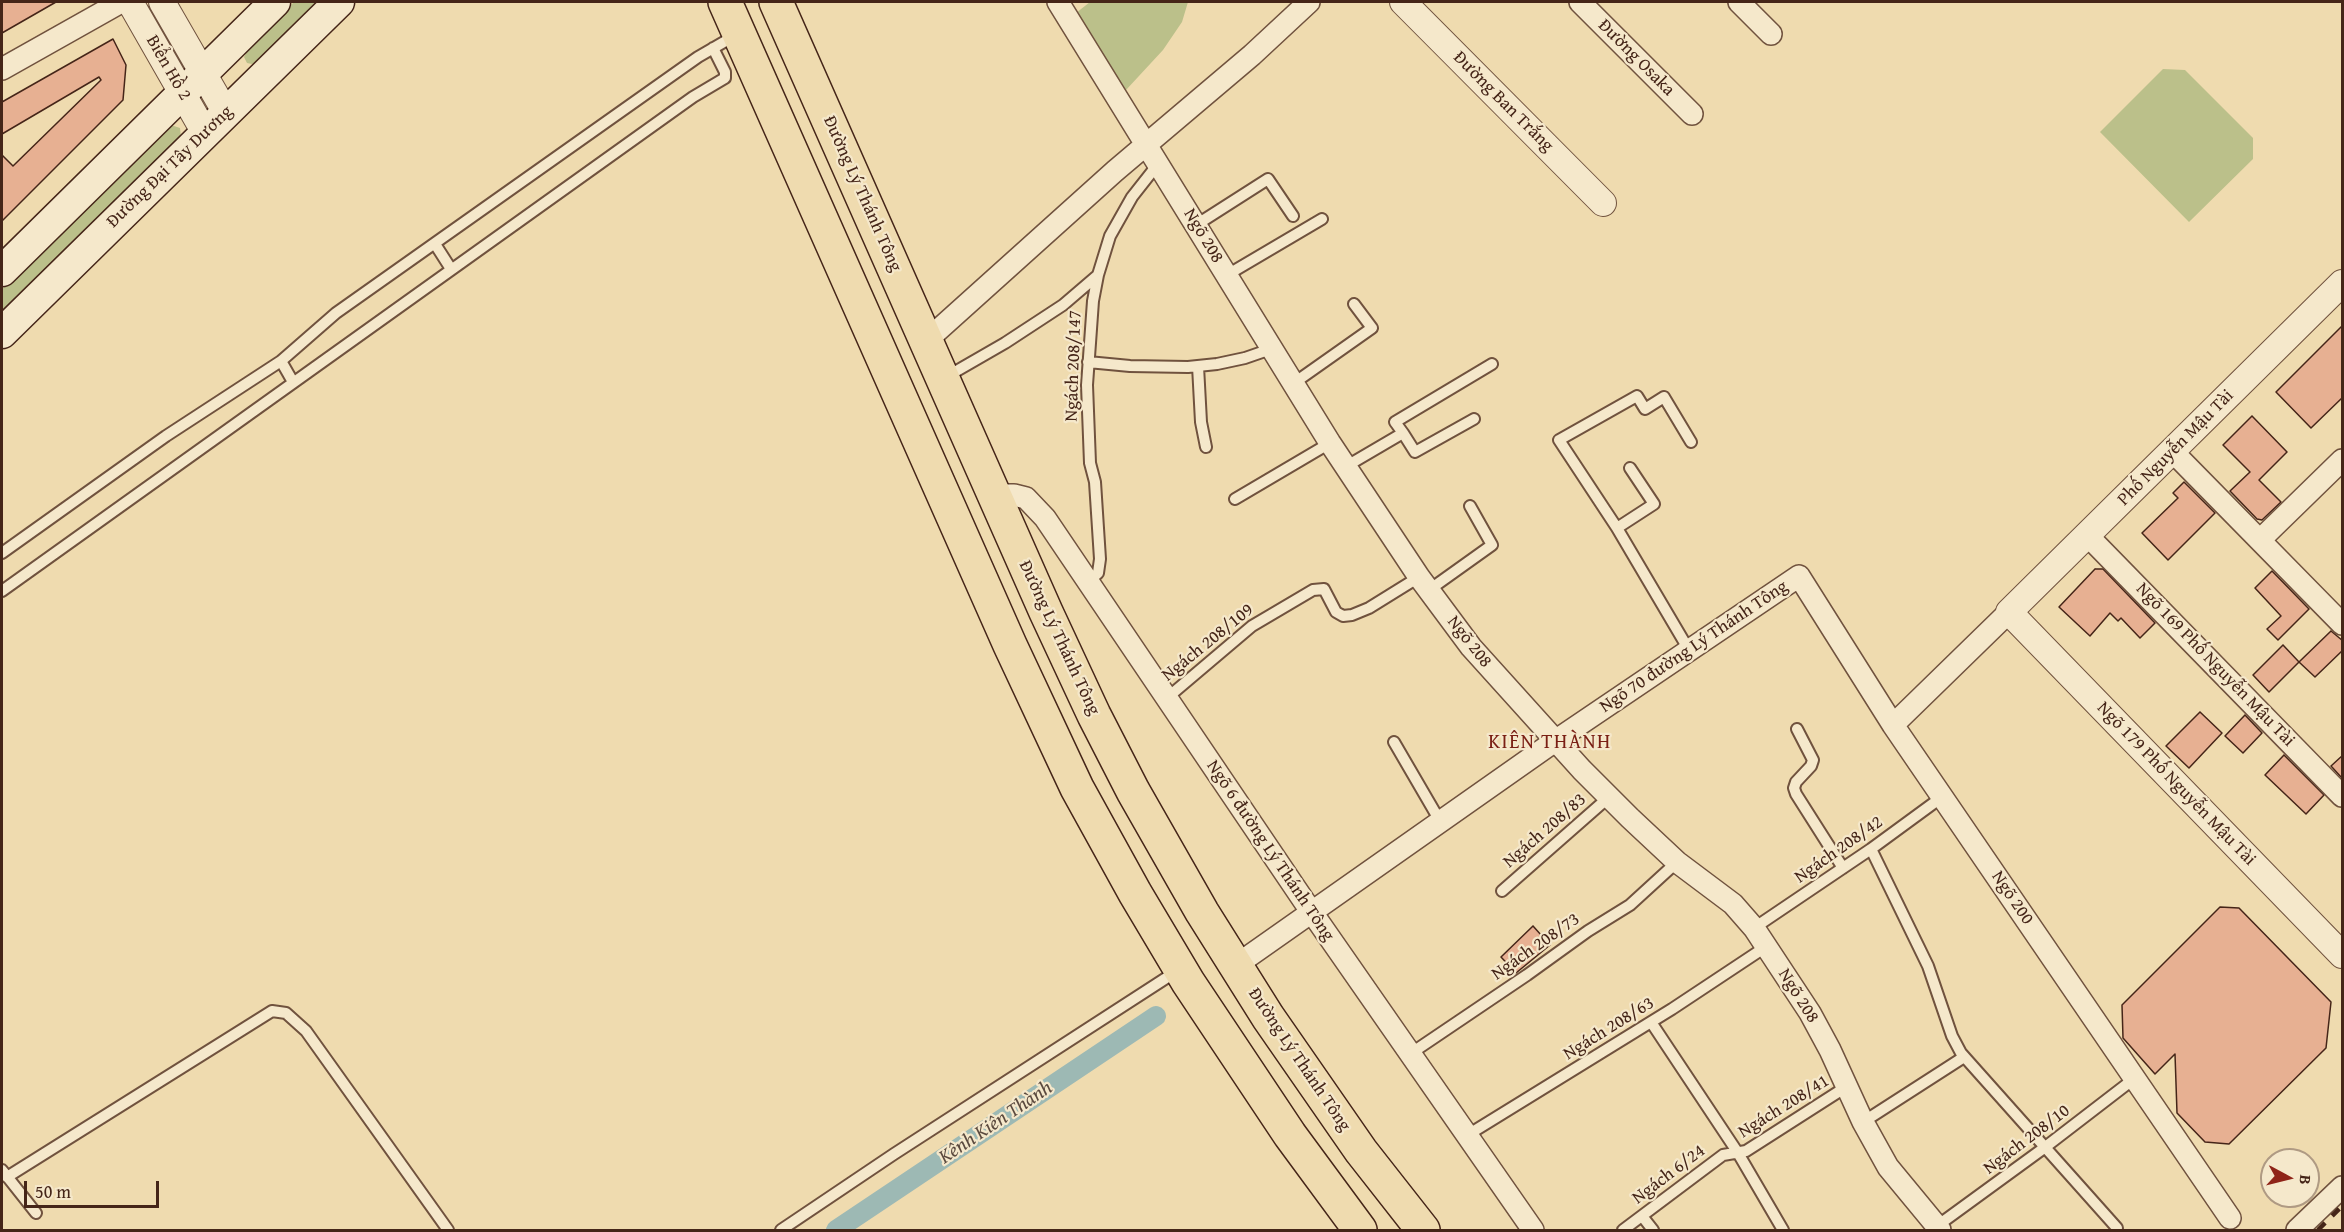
<!DOCTYPE html>
<html>
<head>
<meta charset="utf-8">
<style>
  body { margin:0 }
  #map { position:relative; width:2344px; height:1232px; overflow:hidden; background:#efdbaf; font-family:"Gentium Book Plus",serif }
  canvas { display:block }
  .frame { position:absolute; inset:0; border:3px solid #452518; pointer-events:none }
  .north { position:absolute; left:2260px; top:1148px; width:60px; height:60px; box-sizing:border-box; background:#f5e8cb; border:2px solid #af9a83; border-radius:50%; rotate:97deg; font-size:16px; font-weight:700; line-height:24px; text-align:center; color:#452518 }
  .north::after { content:''; display:block; margin:auto; width:21px; height:27px; background:#8f2418; clip-path:polygon(50% 0,100% 100%,50% 72%,0 100%) }
  .scale { position:absolute; left:24px; top:1181px; width:135px; height:27px; box-sizing:border-box; border:3px solid #452518; border-top:0; padding-left:8px; font-size:18px; line-height:21px; white-space:nowrap; color:#452518; -webkit-text-stroke:4px #f5e8cb; paint-order:stroke }
</style>
</head>
<body>
<div id="map">
<canvas width="2344" height="1232"></canvas>
<div class="frame"></div>
<div class="north">B</div>
<div class="scale">50 m</div>
</div>
<script>
const g = document.querySelector('canvas').getContext('2d');
g.lineJoin = 'round';
function fill(path, color) { g.fillStyle = color; g.fill(path, 'evenodd'); }
const shape = rows => new Path2D(rows.map(r => 'M' + r).join(''));
function strokePath(path, color, width, dash) { g.strokeStyle = color; g.lineWidth = width; g.lineCap = dash ? 'butt' : 'round'; g.setLineDash(dash || []); g.stroke(path); }
function drawText(font, color, halo, rows, align = 'center') {
  g.font = font + ' "Gentium Book Plus",serif'; g.lineWidth = 4.5; g.setLineDash([]); g.textBaseline = 'middle'; g.strokeStyle = halo; g.fillStyle = color; for (const [text, x, y, turn = 0] of rows) {
    g.save(); g.translate(x, y); g.rotate((+turn || 0) * Math.PI / 180); g.textAlign = isNaN(turn) ? turn : align; if (halo) g.strokeText(text, 0, 0); g.fillText(text, 0, 0); g.restore();
  }
}
fill(shape([
  [294,2,321,2,259,61,252,64,247,63,244,57,251,44],
  [1090,2,1188,2,1182,22,1163,50,1126,90,1076,13],
  [2163,69,2185,70,2253,138,2253,159,2189,222,2100,132],
  [171,125,180,128,181,138,2,316,2,289,163,130]
]), '#bbc08a');
strokePath(shape([
  [836,1230,1156,1016]
]), '#9db9b4', 20);
const building = shape([
  [2,2,56,2,2,33,2,2],
  [113,39,126,65,123,100,2,221,2,155,13,166,101,80,99,77,2,134,2,102,113,39],
  [2343,325,2343,397,2311,428,2276,392,2343,325],
  [2252,416,2287,452,2259,480,2281,502,2262,520,2257,519,2230,491,2250,472,2223,445,2252,416],
  [2184,482,2215,513,2168,560,2142,533,2178,498,2173,493,2184,482],
  [2095,569,2103,569,2155,623,2140,638,2121,618,2118,621,2110,613,2090,636,2059,607,2095,569],
  [2272,571,2309,609,2278,640,2267,629,2281,616,2255,588,2272,571],
  [2331,631,2343,641,2343,650,2315,677,2299,662,2331,631],
  [2283,645,2299,662,2269,692,2253,675,2283,645],
  [2200,712,2222,733,2189,768,2166,746,2200,712],
  [2245,715,2262,733,2243,753,2225,736,2245,715],
  [2284,755,2324,795,2306,814,2265,775,2284,755],
  [2343,755,2343,776,2341,777,2331,766,2343,755],
  [2220,907,2239,908,2331,1002,2326,1048,2229,1144,2205,1142,2177,1113,2175,1054,2155,1074,2123,1038,2122,1005,2220,907],
  [1533,926,1550,945,1516,973,1501,957,1533,926]
]);
fill(building, '#e7b092');
strokePath(building, '#452518', 1.5);
const service = shape([
  [1196,225,1268,179,1293,216],
  [435,244,451,269],
  [1227,275,1322,219],
  [1088,362,1130,366,1188,367,1217,364,1245,358,1271,349],
  [1198,366,1201,422,1206,447],
  [946,377,1005,343,1063,305,1098,275],
  [293,382,281,361,336,313,698,57,736,35],
  [1294,383,1372,328,1354,304],
  [1403,433,1415,452,1474,419],
  [1345,467,1403,433,1395,422,1492,364],
  [1235,499,1330,443],
  [1617,528,1654,504,1630,468],
  [2,553,166,436,281,361],
  [1088,582,1098,573,1100,559,1095,482,1090,463,1087,385,1093,301,1098,275,1110,236,1132,197,1158,164],
  [1429,590,1492,545,1470,506],
  [2,591,693,97,725,78,725,72,713,48],
  [1689,650,1617,528,1559,440,1637,396,1645,409,1664,397,1691,442],
  [1167,698,1252,626,1313,590,1324,589,1336,612,1343,616,1352,615,1369,608,1419,577],
  [1797,729,1813,760,1811,766,1796,782,1794,788,1796,794,1843,868],
  [1394,742,1440,821],
  [1871,849,1928,966,1952,1036,1961,1053,2117,1228],
  [1502,891,1609,797],
  [1754,928,1871,849,1942,797],
  [1651,1022,1738,1153,1783,1230],
  [1410,1054,1527,975,1588,931,1630,905,1677,862],
  [1863,1122,1964,1057],
  [1466,1136,1672,1009,1767,946],
  [2,1170,36,1213],
  [7,1177,272,1011,286,1013,306,1031,448,1230],
  [1642,1216,1653,1230],
  [1937,1226,2044,1148,2135,1078],
  [781,1230,894,1154,1177,971],
  [1623,1230,1723,1155,1746,1151,1846,1087]
]);
const minor = shape([
  [1058,2,1330,443,1419,577,1471,647,1582,770,1630,818,1677,862,1733,904,1754,928,1810,1013,1830,1050,1863,1122,1888,1167,1940,1230],
  [1580,2,1692,114],
  [1739,2,1771,34],
  [2,69,121,2],
  [926,341,1115,171,1252,55,1309,2],
  [2172,451,2342,624],
  [995,495,1014,495,1026,498,1045,518,1304,901,1533,1230],
  [2087,535,2342,796],
  [2260,540,2342,460],
  [1893,725,2009,612],
  [1235,966,1555,741,1799,576,1893,725,2230,1218],
  [2297,1230,2342,1187]
]);
const tertiary = shape([
  [130,2,205,133],
  [162,2,226,113],
  [1403,2,1603,203],
  [2342,283,2009,612,2342,955]
]);
const secondary = shape([
  [2,271,275,2],
  [2,333,339,2]
]);
const primary = shape([
  [725,2,1010,645,1077,788,1135,893,1188,982,1290,1135,1360,1230],
  [776,2,1046,612,1094,715,1133,791,1202,912,1268,1017,1361,1151,1423,1230]
]);
strokePath(service, '#70523e', 14);
strokePath(minor, '#70523e', 24);
strokePath(tertiary, '#70523e', 28);
strokePath(secondary, '#452518', 33);
strokePath(primary, '#452518', 36);
strokePath(service, '#f5e8cb', 10);
strokePath(minor, '#f5e8cb', 21);
strokePath(tertiary, '#f5e8cb', 26);
strokePath(secondary, '#f5e8cb', 30);
strokePath(primary, '#efdbaf', 33);
strokePath(shape([
  [2318,1230,2342,1206]
]), '#452518', 4.5, [10, 10]);
drawText('18px', '#452518', '#f5e8cb', [
  ["Đường Osaka",1636,58,45],
  ["Biển Hồ 2",168,68,60],
  ["Đường Ban Trắng",1503,102,45],
  ["Đường Đại Tây Dương",170,167,-44],
  ["Đường Lý Thánh Tông",862,194,66],
  ["Ngõ 208",1203,236,59],
  ["Ngách 208/147",1074,366,-88],
  ["Phố Nguyễn Mậu Tài",2176,448,-45],
  ["Đường Lý Thánh Tông",1059,638,65],
  ["Ngõ 208",1469,642,52],
  ["Ngách 208/109",1208,643,-39],
  ["Ngõ 70 đường Lý Thánh Tông",1694,647,-34],
  ["Ngõ 169 Phố Nguyễn Mậu Tài",2215,665,46],
  ["Ngõ 179 Phố Nguyễn Mậu Tài",2176,784,46],
  ["Ngách 208/83",1545,831,-41],
  ["Ngách 208/42",1839,850,-35],
  ["Ngõ 6 đường Lý Thánh Tông",1270,851,56],
  ["Ngõ 200",2012,898,56],
  ["Ngách 208/73",1536,947,-35],
  ["Ngõ 208",1798,996,58],
  ["Ngách 208/63",1609,1029,-32],
  ["Đường Lý Thánh Tông",1299,1060,56],
  ["Ngách 208/41",1784,1107,-32],
  ["Ngách 208/10",2027,1140,-37],
  ["Ngách 6/24",1669,1175,-37]
]);
g.letterSpacing = '1.5px';
drawText('20px', '#7a1f14', '#f5e8cb', [
  ["KIÊN THÀNH",1550,743]
]);
g.letterSpacing = '0px';
drawText('italic 20px', '#5b4a3f', '#f5e8cb', [
  ["Kênh Kiên Thành",996,1123,-34]
]);
</script>
</body>
</html>
